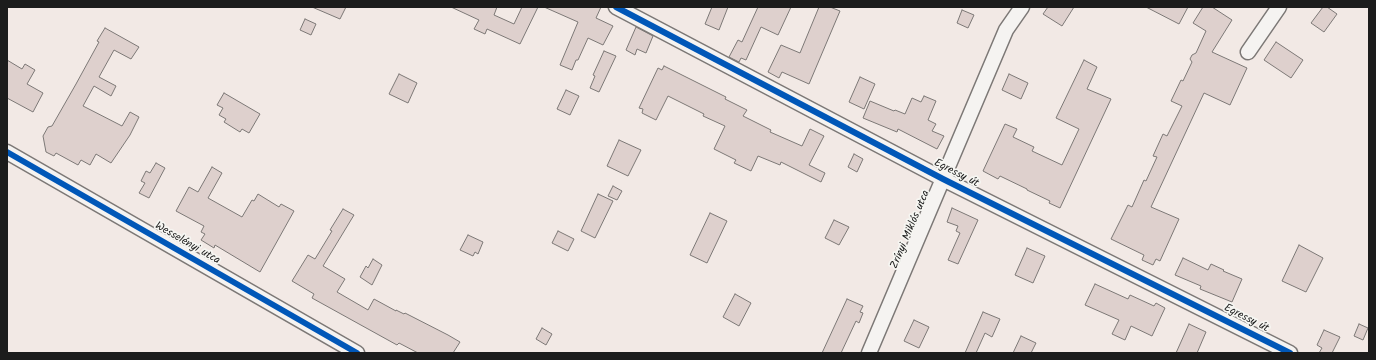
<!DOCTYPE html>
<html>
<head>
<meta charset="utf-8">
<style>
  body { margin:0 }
  #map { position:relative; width:1376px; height:360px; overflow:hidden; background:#f2e9e5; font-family:Kalam,sans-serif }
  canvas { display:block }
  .frame { position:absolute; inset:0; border:8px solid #1c1c1c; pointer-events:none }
</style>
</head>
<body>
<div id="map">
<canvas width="1376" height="360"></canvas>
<div class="frame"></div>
</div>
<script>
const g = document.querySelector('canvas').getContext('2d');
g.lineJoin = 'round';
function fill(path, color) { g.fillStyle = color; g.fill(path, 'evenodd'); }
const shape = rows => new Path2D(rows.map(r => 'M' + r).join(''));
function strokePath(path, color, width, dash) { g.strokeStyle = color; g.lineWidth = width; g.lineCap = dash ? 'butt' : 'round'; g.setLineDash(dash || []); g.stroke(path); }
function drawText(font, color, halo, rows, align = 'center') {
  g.font = font + ' Kalam,sans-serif'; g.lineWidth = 3.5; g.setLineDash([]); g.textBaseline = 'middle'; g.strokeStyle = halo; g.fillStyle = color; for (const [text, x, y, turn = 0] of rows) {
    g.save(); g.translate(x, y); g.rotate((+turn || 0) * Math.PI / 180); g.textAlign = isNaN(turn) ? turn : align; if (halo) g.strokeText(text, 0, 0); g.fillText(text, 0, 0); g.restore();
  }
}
const building = shape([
  [312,7,346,7,340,19,312,7],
  [451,7,497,7,494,15,514,24,522,7,538,7,520,44,487,29,485,34,474,29,479,20,451,7],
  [544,7,601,7,596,18,613,26,603,45,588,38,578,60,576,60,572,70,560,65,578,22,544,7],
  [712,7,728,7,719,30,705,24,712,7],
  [758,7,791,7,778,35,761,27,746,60,741,58,739,62,729,57,738,40,742,42,758,7],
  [819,7,830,7,840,11,809,84,782,72,779,78,768,72,781,45,800,53,819,7],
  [1048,7,1074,7,1062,26,1043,14,1048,7],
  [1146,7,1188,7,1179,24,1146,7],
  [1203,7,1212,7,1232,20,1212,52,1247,68,1230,105,1204,93,1151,207,1179,219,1160,261,1156,259,1153,265,1142,260,1144,255,1111,239,1128,205,1132,207,1144,180,1146,181,1157,157,1153,156,1163,134,1167,136,1182,106,1171,101,1181,80,1183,81,1192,62,1190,59,1192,55,1196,53,1206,31,1193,23,1203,7],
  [1323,7,1327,7,1337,14,1324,32,1311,23,1323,7],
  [962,10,974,15,968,28,957,23,962,10],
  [305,19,316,24,311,35,300,30,305,19],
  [636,27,653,36,646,53,637,49,635,55,626,50,636,27],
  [105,28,139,47,131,59,114,50,99,77,116,86,111,96,94,86,83,106,122,126,130,112,139,117,130,135,111,163,96,154,90,165,81,160,78,165,56,153,54,156,46,152,43,136,48,127,52,126,76,84,99,42,97,41,105,28],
  [1276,42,1303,60,1291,78,1264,60,1276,42],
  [604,51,616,56,599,92,590,88,595,76,593,75,604,51],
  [7,60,22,69,25,64,35,70,27,84,43,93,33,112,7,98,7,60],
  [1084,60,1097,67,1087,89,1111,99,1060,208,1049,203,1050,201,1027,190,1027,189,1000,176,998,179,983,171,1005,124,1017,129,1013,137,1034,147,1032,151,1062,165,1079,129,1056,118,1084,60],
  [664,66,726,97,725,99,747,110,743,116,771,130,770,132,802,146,810,129,824,136,809,165,825,173,821,182,781,162,780,165,758,156,751,171,734,163,736,160,714,149,725,126,703,116,704,114,668,96,656,120,642,113,643,109,639,108,658,68,662,70,664,66],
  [399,74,417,83,408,103,389,94,399,74],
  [1009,74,1028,83,1021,99,1002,90,1009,74],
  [860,77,875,84,864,109,849,102,860,77],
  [566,90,579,96,570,115,557,109,566,90],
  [224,93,260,114,249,133,242,129,240,132,224,122,226,119,219,115,223,108,217,105,224,93],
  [924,96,936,101,928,120,936,124,932,131,944,136,937,149,898,129,897,132,863,118,870,101,894,111,895,110,905,114,912,98,921,102,924,96],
  [619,140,641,150,628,176,607,166,619,140],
  [854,154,863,159,857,172,848,167,854,154],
  [156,163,165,168,149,198,139,193,145,183,141,181,146,171,150,173,156,163],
  [212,167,222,173,208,198,242,217,252,200,254,201,258,194,279,207,281,204,294,211,260,272,215,245,214,248,201,240,205,234,201,232,204,226,176,211,189,187,198,192,212,167],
  [613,186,622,191,617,200,608,196,613,186],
  [598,194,613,201,595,238,581,231,598,194],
  [952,208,978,220,958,264,948,260,960,233,956,231,958,226,947,222,952,208],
  [343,209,354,215,323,266,345,279,337,292,368,310,374,299,396,311,396,310,404,314,405,313,448,335,460,342,453,353,418,353,399,343,397,345,312,298,314,294,292,281,308,255,315,259,332,231,330,230,343,209],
  [710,213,727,221,707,263,690,255,710,213],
  [834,220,849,227,839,245,825,238,834,220],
  [558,231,574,239,568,251,552,243,558,231],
  [468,235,483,242,478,254,475,252,473,256,460,250,468,235],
  [1299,245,1323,258,1306,292,1282,281,1299,245],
  [1027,248,1045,256,1033,283,1015,275,1027,248],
  [1183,258,1208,270,1211,264,1224,270,1223,271,1242,279,1232,302,1200,289,1201,286,1175,275,1183,258],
  [373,259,382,265,372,285,360,277,366,266,368,268,373,259],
  [1095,284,1128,299,1130,295,1154,306,1156,303,1165,308,1152,336,1131,326,1125,340,1112,334,1119,320,1085,305,1095,284],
  [735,294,751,303,739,326,723,317,735,294],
  [847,299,863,306,860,312,863,313,859,323,856,321,841,353,822,353,847,299],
  [983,312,1000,319,992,337,985,333,976,353,965,353,983,312],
  [914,320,929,327,919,348,904,341,914,320],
  [1189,324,1206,332,1197,353,1176,353,1189,324],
  [1359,324,1368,328,1363,340,1354,336,1359,324],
  [542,328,552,334,546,345,536,339,542,328],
  [1324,330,1340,337,1332,353,1319,353,1322,348,1317,345,1324,330],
  [1021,336,1036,343,1031,353,1013,353,1021,336]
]);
fill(building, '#ded0cd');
strokePath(building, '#7c7876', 1);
const minor = shape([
  [616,7,943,179,1290,353],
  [1248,52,1279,7],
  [7,152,357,353],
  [869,353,1006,30,1022,7]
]);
strokePath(minor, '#7c7876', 17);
strokePath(minor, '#f5f3f1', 14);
strokePath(shape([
  [616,7,943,179,1290,353],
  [7,152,357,353]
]), '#0057b8', 6);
drawText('11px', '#1c1c1c', '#f6f6f2', [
  ["Egressy út",956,174,27],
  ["Zrínyi Miklós utca",911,230,-67],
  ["Wesselényi utca",187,244,30],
  ["Egressy út",1246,319,27]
]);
</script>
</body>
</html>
